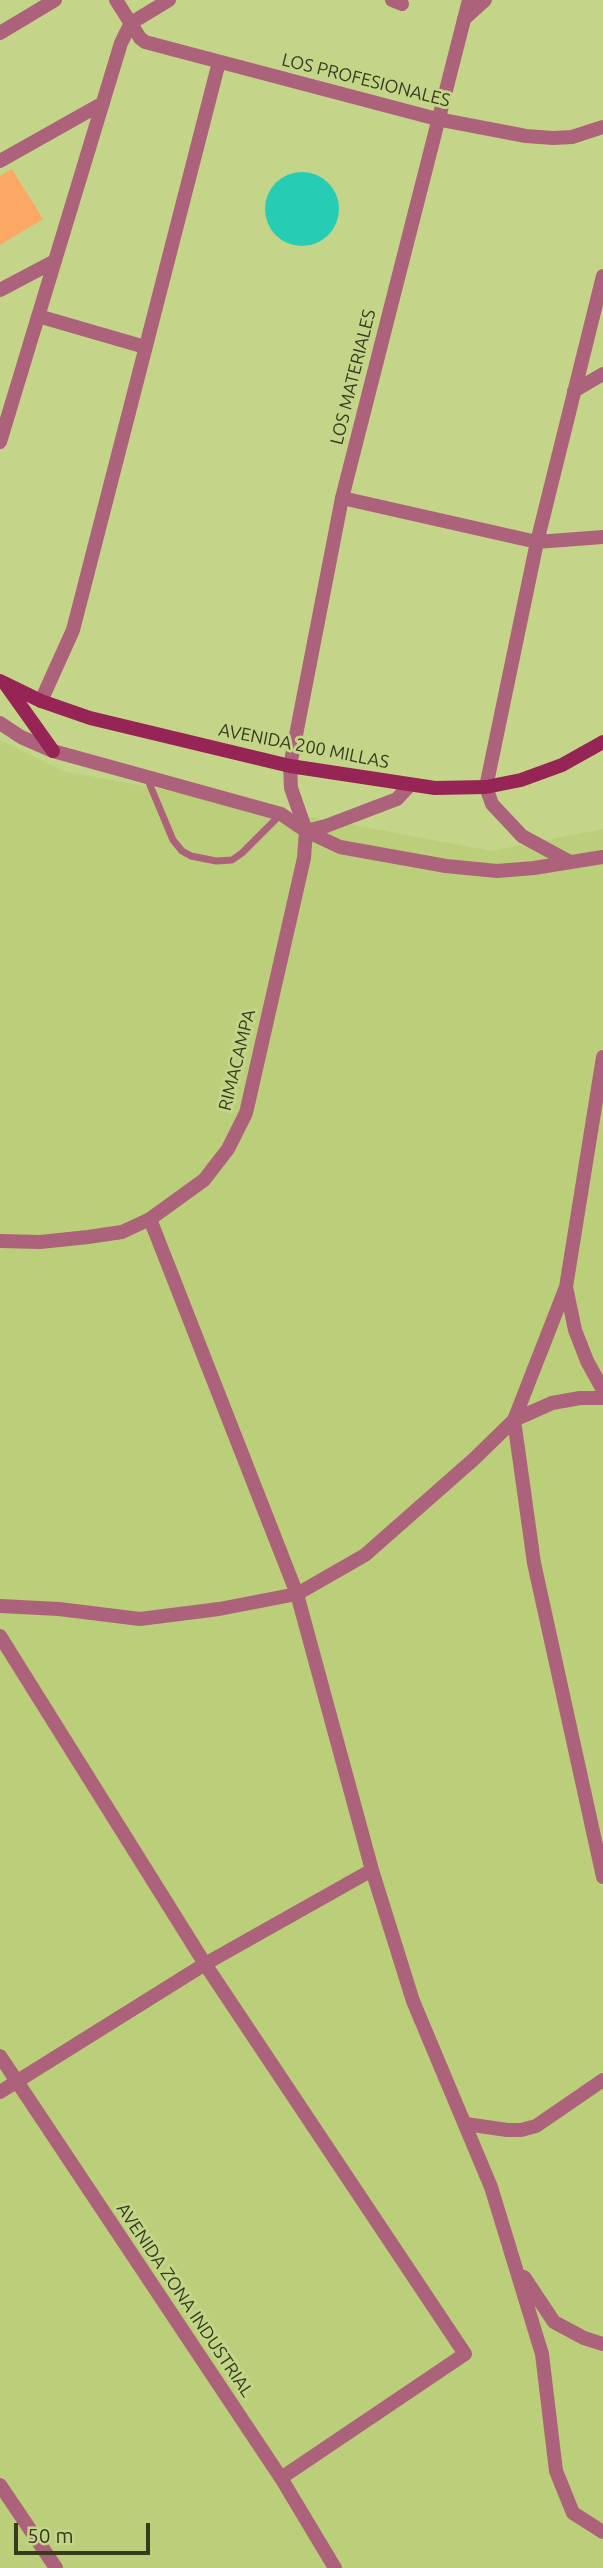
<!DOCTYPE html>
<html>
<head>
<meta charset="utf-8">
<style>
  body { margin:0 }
  #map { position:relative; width:603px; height:2568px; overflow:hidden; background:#c4d589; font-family:Ubuntu,sans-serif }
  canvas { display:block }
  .scale { position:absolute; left:14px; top:2523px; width:136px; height:32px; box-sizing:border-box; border:4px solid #353c1d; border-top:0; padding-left:9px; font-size:21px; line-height:24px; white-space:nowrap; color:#353c1d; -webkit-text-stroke:5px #c4d589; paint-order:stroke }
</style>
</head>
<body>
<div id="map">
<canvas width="603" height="2568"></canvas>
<div class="scale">50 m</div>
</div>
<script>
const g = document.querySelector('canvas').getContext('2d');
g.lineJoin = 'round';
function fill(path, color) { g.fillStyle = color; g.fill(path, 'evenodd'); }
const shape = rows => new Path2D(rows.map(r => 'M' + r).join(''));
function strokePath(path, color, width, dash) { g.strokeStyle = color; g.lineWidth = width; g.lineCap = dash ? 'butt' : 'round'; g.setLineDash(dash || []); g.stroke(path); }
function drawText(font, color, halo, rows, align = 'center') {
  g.font = font + ' Ubuntu,sans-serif'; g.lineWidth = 6; g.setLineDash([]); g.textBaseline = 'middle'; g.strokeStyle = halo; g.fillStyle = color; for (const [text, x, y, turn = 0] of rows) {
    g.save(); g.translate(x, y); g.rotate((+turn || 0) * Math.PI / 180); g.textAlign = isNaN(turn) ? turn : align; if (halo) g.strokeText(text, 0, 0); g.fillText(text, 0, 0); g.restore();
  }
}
fill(shape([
  [0,740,63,771,492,851,603,829,603,2568,0,2568]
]), '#bbce79');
fill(shape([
  [12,169,43,219,0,245,0,176]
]), '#faa864');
fill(shape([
  '265 209a37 37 0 1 1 74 0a37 37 0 1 1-74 0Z'
]), '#26cdb4');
strokePath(shape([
  [147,778,173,840,182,851,191,856,216,861,232,860,242,853,281,814]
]), '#ad627b', 7);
strokePath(shape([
  [116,0,140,38,145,42,437,119,526,136,553,138,572,137,603,127],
  [392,0,402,4],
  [464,19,485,0],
  [0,33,55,0],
  [0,161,103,103],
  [0,290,55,261],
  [38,316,145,347],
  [574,391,603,374],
  [0,442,121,43,131,23,169,0],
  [342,498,537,542,603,537],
  [41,701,73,630,219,62],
  [0,723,21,737,53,751,281,814,306,831,326,826,397,799,410,785],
  [306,831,340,847,446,866,497,871,534,868,603,857],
  [568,861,522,836,492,804,486,787,537,542,603,276],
  [603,1057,566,1287,514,1420,534,1563,603,1877],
  [150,1219,297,1594,372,1870,413,2001,491,2187,542,2354,556,2471,573,2513,603,2532],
  [566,1287,575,1330,587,1361,603,1390],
  [0,1606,59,1609,140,1619,219,1609,297,1594,365,1555,474,1459,514,1420,552,1403,580,1398,603,1398],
  [0,1636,205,1964,465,2354,281,2478],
  [0,2056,281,2478,335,2568],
  [0,2092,205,1964,372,1870],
  [466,2124,507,2130,521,2130,536,2126,603,2080],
  [524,2277,554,2322,584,2338,603,2344],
  [0,2485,56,2568]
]), '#ad627b', 14);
strokePath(shape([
  [0,1241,40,1242,88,1237,122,1232,150,1219,204,1180,228,1149,246,1113,304,858,306,831,291,788,290,766,342,498,469,0]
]), '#ad627b', 14);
strokePath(shape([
  [0,681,41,701,90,718,290,766,435,788,486,787,521,780,562,765,603,742],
  [6,685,53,751]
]), '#962455', 14);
drawText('18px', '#353c1d', '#c4d589', [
  ["LOS PROFESIONALES",366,80,14],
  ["LOS MATERIALES",353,377,-76],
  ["AVENIDA 200 MILLAS",304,746,11],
  ["RIMACAMPA",237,1060,-76],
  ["AVENIDA ZONA INDUSTRIAL",185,2300,56]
]);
</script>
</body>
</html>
